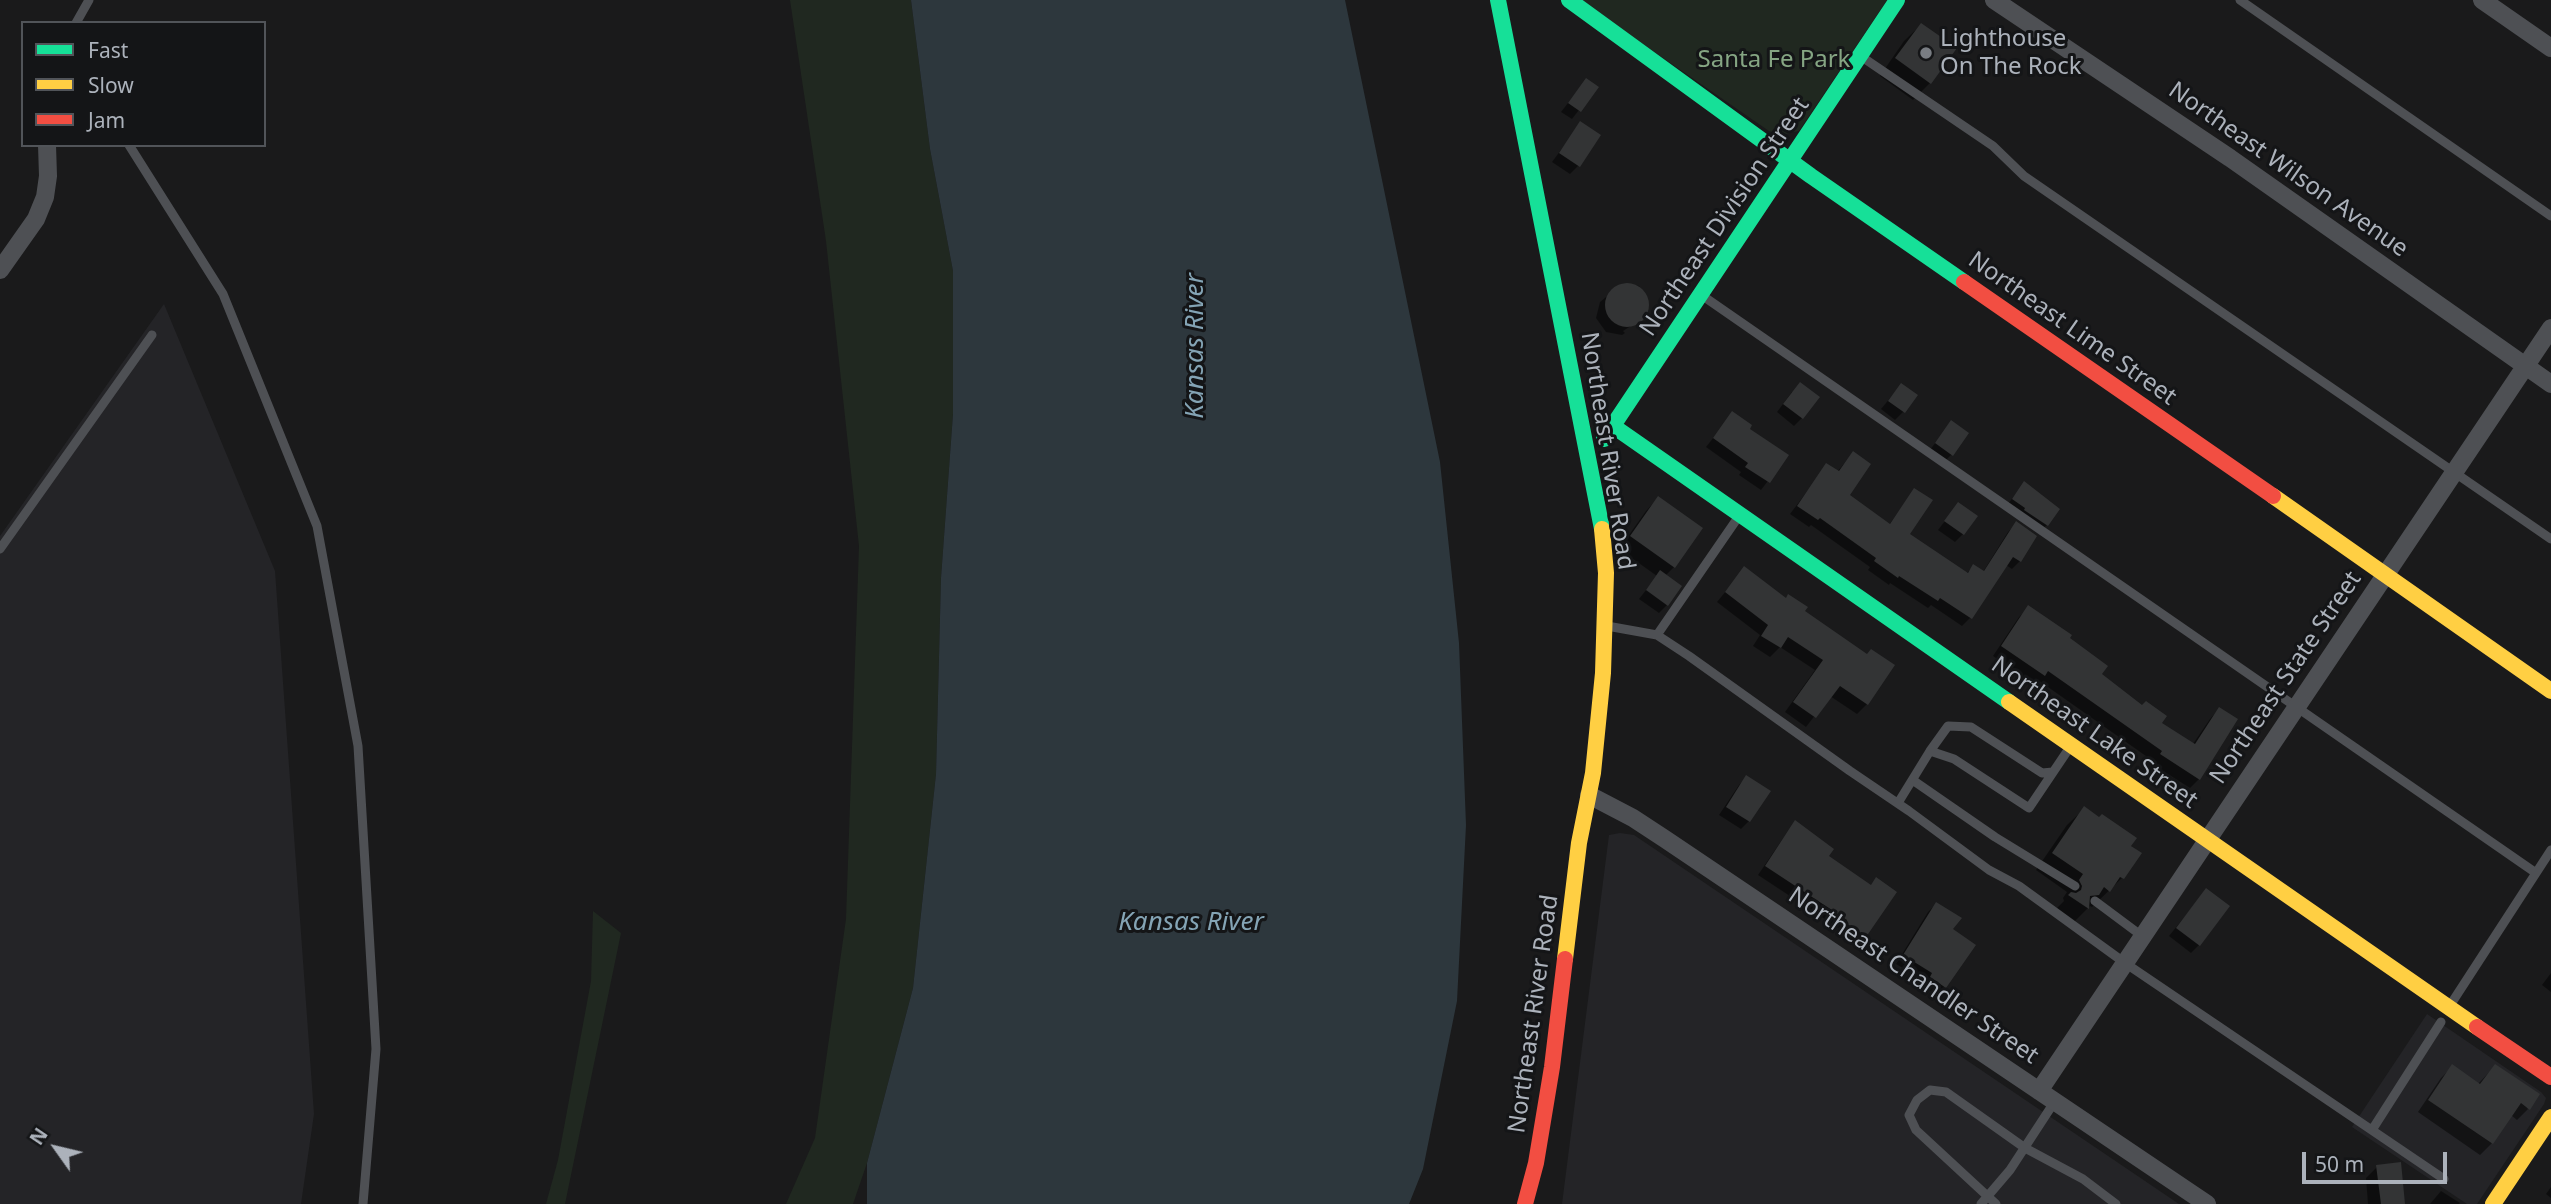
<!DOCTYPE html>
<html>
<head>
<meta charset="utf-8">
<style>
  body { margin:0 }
  #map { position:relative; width:2551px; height:1204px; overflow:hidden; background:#1a1a1b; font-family:"Noto Sans",sans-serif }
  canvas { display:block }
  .legend { position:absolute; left:21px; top:21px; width:245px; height:126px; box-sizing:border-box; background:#141517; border:2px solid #515459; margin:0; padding:9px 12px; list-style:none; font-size:21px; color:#acb2bb }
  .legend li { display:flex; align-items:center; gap:14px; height:35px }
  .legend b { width:35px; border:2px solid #515459 }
  .north { position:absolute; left:21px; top:1113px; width:70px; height:70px; -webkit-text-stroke:5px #141517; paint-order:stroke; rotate:304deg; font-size:19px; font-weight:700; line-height:28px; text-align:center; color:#acb2bb }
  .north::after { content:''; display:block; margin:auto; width:24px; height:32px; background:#acb2bb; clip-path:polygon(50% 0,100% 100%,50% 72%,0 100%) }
  .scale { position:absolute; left:2302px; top:1152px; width:145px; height:32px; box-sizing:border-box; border:4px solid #acb2bb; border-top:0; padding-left:9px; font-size:21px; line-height:24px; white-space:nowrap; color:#acb2bb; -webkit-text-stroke:5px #141517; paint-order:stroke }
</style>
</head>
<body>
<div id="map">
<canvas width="2551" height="1204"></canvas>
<ul class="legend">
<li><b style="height:9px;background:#16e098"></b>Fast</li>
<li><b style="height:9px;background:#ffcf43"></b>Slow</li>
<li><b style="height:9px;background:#f24e42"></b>Jam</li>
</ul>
<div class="north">N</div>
<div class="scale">50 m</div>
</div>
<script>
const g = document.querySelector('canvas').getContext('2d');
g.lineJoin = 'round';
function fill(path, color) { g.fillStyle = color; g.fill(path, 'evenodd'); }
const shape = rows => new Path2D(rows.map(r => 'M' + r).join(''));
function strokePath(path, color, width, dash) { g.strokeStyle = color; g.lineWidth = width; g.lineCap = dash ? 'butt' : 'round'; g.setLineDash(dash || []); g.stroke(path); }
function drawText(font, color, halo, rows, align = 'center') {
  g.font = font + ' "Noto Sans",sans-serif'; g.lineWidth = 6; g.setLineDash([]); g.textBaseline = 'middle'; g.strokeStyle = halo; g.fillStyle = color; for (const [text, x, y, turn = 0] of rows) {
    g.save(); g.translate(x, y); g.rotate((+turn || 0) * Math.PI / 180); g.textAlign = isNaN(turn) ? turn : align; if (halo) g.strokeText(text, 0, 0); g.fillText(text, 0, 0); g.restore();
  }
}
fill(shape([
  [164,304,275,571,314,1114,301,1204,0,1204,0,536],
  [1620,833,1634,835,2179,1204,1562,1204,1609,835],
  [2427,1014,2541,1092,2546,1098,2544,1104,2477,1204,2467,1204,2352,1127]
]), '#242427');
fill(shape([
  [790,0,911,0,930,149,953,271,953,414,941,578,936,774,913,988,867,1163,853,1204,786,1204,815,1138,846,919,859,546,826,241],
  [1579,0,1887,0,1799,131,1780,135,1769,131],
  [593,911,621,933,565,1204,546,1204,558,1160,591,981]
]), '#202820');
fill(shape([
  [911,0,1345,0,1440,462,1459,643,1466,825,1457,1001,1423,1169,1409,1204,867,1204,867,1163,913,988,936,774,941,578,953,414,953,271,930,149]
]), '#2d373d');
fill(shape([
  [1921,25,1930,83,1913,100,1880,76,1904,41],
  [1586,80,1596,88,1572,119,1561,112],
  [1581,123,1578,166,1570,174,1552,162],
  [1623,283,1639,286,1648,300,1645,317,1623,331,1625,333,1622,335,1606,332,1596,318,1600,302],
  [1901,385,1903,412,1895,420,1881,409],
  [1792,392,1802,418,1794,426,1777,412],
  [1733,413,1747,429,1787,456,1761,490,1739,475,1741,472,1706,447],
  [1951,423,1952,454,1944,462,1929,451],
  [1853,453,1847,496,1889,525,1914,490,1908,535,1966,574,1974,566,1983,572,2008,532,2016,524,2020,561,2012,569,2006,565,1970,618,1962,626,1931,605,1928,608,1890,583,1889,585,1868,570,1870,567,1811,525,1809,527,1790,514,1827,465,1837,472],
  [2024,484,2047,525,2041,530,2007,505],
  [1658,498,1674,567,1665,576,1667,605,1659,613,1639,599,1657,576,1619,549,1646,511],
  [1958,504,1963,534,1955,542,1938,530],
  [1744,569,1803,612,1867,704,1857,714,1830,696,1806,727,1785,712,1815,670,1780,647,1770,657,1753,646,1760,635,1717,602],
  [2029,608,2068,639,2100,675,2160,723,2193,744,2210,719,2219,709,2199,779,2190,788,2152,764,2153,761,2038,680,2034,684,1993,656,2019,617],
  [1747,777,1749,821,1741,829,1719,815,1739,785],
  [2084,809,2140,853,2122,878,2092,907,2090,906,2071,925,2054,911,2064,901,2063,898,2067,892,2036,870,2067,825],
  [1796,823,1826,857,1870,886,1895,892,1856,944,1838,931,1840,929,1758,875,1788,831],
  [2206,890,2199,945,2191,953,2169,936],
  [1936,904,1951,929,1944,987,1936,995,1923,985,1926,982,1896,964,1928,912],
  [2551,973,2551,992,2542,985],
  [2495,1066,2528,1109,2517,1120,2511,1115,2492,1143,2480,1155,2418,1112,2441,1078,2452,1067,2478,1084],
  [2377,1167,2404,1204,2368,1204,2366,1178],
  [2551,1187,2551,1198,2546,1194],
  [2441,1191,2460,1203,2459,1204,2430,1204]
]), '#0007');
fill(shape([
  [1921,23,1957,48,1931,84,1895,58],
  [1586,78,1599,87,1581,112,1568,103],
  [1580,121,1601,135,1580,167,1559,153],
  '1605 305a22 22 0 1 1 44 0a22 22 0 1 1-44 0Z',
  [1800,382,1820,397,1803,419,1783,404],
  [1901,383,1918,395,1905,413,1888,401],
  [1732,411,1752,425,1750,429,1789,455,1770,483,1745,467,1748,463,1713,438],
  [1951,420,1969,433,1953,456,1935,443],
  [1853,451,1871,464,1850,495,1890,524,1914,488,1933,500,1910,534,1968,573,1973,564,1984,571,2016,521,2037,536,2021,562,2013,557,1972,619,1940,598,1938,601,1899,576,1898,578,1874,561,1876,558,1820,518,1818,520,1797,506,1826,463,1839,471],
  [2024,481,2060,509,2048,526,2024,510,2025,508,2012,499],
  [1658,496,1703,528,1675,568,1630,536],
  [1958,502,1978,516,1964,535,1944,521],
  [1744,566,1786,598,1788,594,1808,607,1805,611,1867,654,1871,649,1895,665,1868,705,1840,686,1816,718,1793,702,1823,660,1788,637,1781,648,1761,636,1768,625,1725,592],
  [1660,570,1682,586,1668,606,1646,590],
  [2028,605,2072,635,2070,638,2108,666,2102,674,2142,705,2146,701,2167,716,2162,723,2195,744,2219,707,2238,719,2200,780,2160,754,2162,751,2048,671,2045,676,2001,646],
  [1746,775,1771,791,1750,822,1726,807],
  [2084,806,2099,817,2102,814,2137,838,2131,846,2142,853,2124,879,2120,877,2110,892,2104,887,2099,895,2090,896,2089,909,2068,895,2071,892,2076,893,2081,890,2082,886,2079,880,2083,874,2052,853],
  [1795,820,1834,849,1829,856,1871,885,1876,877,1897,892,1866,937,1845,923,1847,920,1765,866],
  [2206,888,2230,906,2200,946,2176,928],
  [1936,902,1962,918,1953,929,1976,945,1946,988,1930,977,1932,973,1903,955],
  [2452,1064,2480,1084,2495,1064,2540,1094,2530,1110,2521,1103,2493,1144,2428,1100],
  [2401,1162,2405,1204,2381,1204,2376,1165]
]), '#333435');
strokePath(shape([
  [2240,0,2551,216],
  [76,23,89,0],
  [1862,57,1993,146,2024,176,2551,539],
  [129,145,223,294,317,526,358,746,376,1049,363,1204],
  [1700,294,2536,873],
  [0,549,152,335],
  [1607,626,1657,635,1689,656,1850,771,1909,811,1989,870,2019,886,2125,963,2444,1179],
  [1657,635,1739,516],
  [1930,751,1948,726,1971,727,2042,773,2053,772],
  [1914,781,1995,837,2075,886],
  [1898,803,1930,751,1954,759,2029,808,2070,747],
  [2095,901,2142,936],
  [2449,1007,2551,850],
  [2372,1130,2441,1022],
  [1981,1204,2010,1170,2055,1101],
  [1996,1204,1916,1130,1909,1115,1917,1100,1930,1090,1946,1092,2025,1148,2083,1179,2116,1204]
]), '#4e5054', 9);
strokePath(shape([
  [1994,0,2230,158,2551,384],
  [2482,0,2551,48],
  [0,270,36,219,45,197,48,176,47,145],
  [1589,795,1633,818,1665,839,2207,1204],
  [2039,1091,2551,328]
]), '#4e5054', 18);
strokePath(shape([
  [1498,0,1602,529],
  [1569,0,1811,176,1964,282],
  [1613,426,2009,702],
  [1604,439,1897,0]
]), '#16e098', 16);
strokePath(shape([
  [2273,496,2551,691],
  [2009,702,2477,1027],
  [1565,959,1579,843,1593,773,1603,673,1606,573,1602,529],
  [2493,1204,2551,1117]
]), '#ffcf43', 16);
strokePath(shape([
  [1964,282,2273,496],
  [2477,1027,2551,1077],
  [1525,1204,1536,1163,1552,1067,1565,959]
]), '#f24e42', 16);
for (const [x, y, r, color] of [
  [1926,53,7,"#797d83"]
]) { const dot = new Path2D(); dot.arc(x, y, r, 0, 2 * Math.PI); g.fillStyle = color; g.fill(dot); strokePath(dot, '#141517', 2.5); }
drawText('24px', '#acb2bb', '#141517', [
  ["Lighthouse",1940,39],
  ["On The Rock",1940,67]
], 'left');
drawText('24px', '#85a583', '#141517', [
  ["Santa Fe Park",1774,60]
]);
drawText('24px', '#acb2bb', '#141517', [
  ["Northeast Wilson Avenue",2288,170,35],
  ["Northeast Division Street",1725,217,-56],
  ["Northeast Lime Street",2072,329,35],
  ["Northeast River Road",1607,451,81],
  ["Northeast State Street",2286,678,-56],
  ["Northeast Lake Street",2094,733,35],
  ["Northeast Chandler Street",1913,976,34],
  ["Northeast River Road",1534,1014,-82]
]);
drawText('italic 26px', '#84a4b5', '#141517', [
  ["Kansas River",1196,346,-90],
  ["Kansas River",1191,923]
]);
</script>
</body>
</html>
